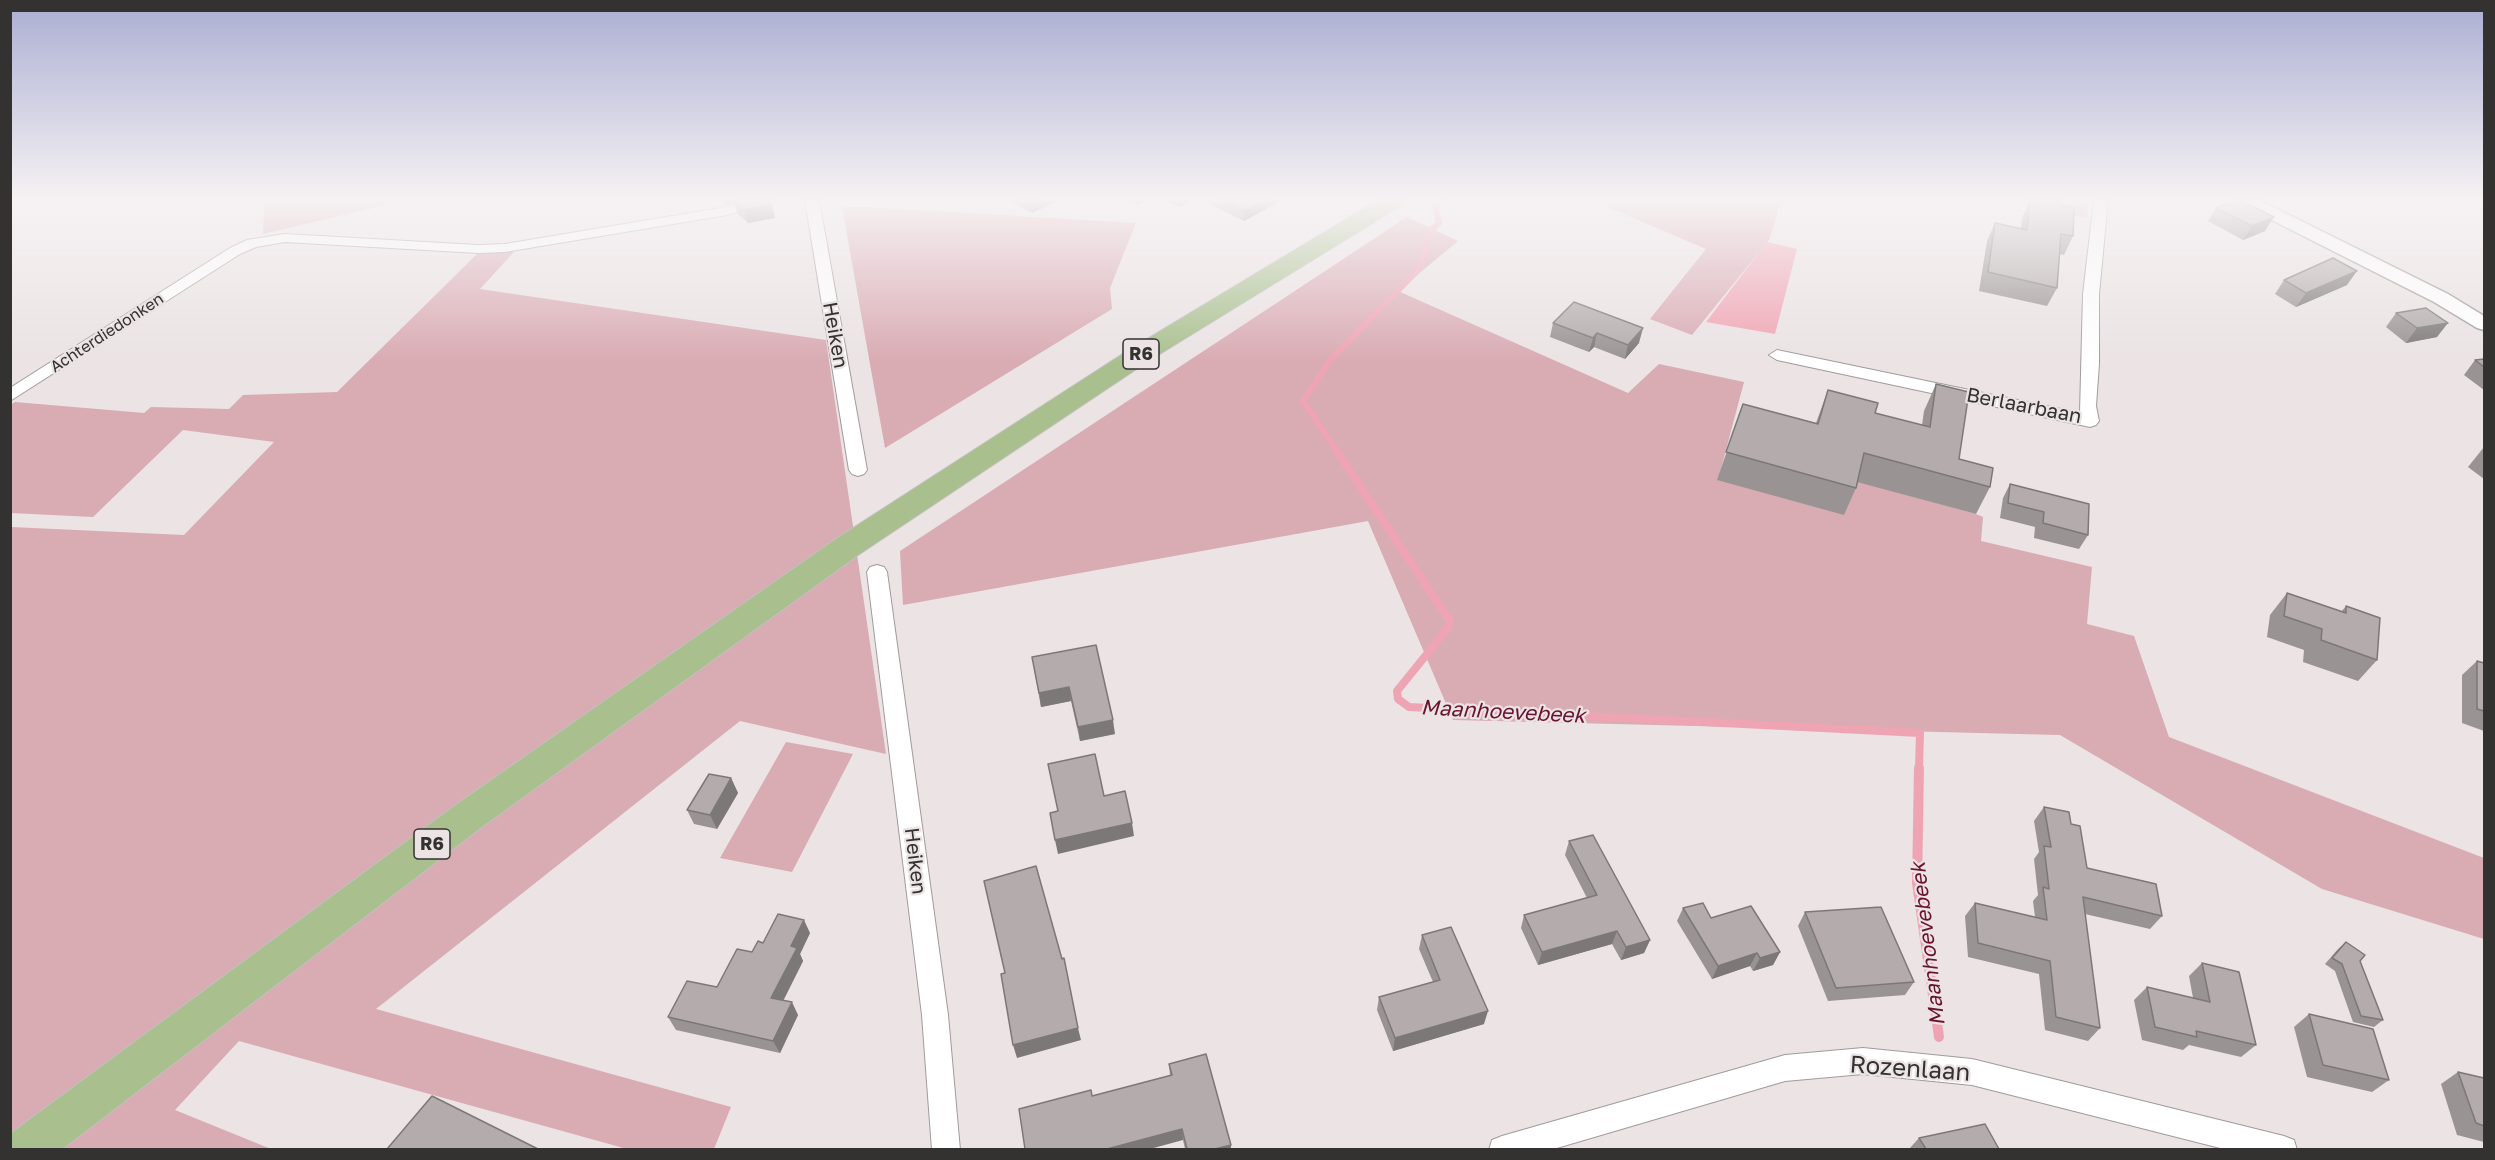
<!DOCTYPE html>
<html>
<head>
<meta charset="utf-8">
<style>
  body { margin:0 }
  #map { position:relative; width:2495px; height:1160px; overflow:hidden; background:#ebe3e4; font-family:"Golos Text",sans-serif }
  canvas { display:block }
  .frame { position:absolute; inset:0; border:12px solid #343131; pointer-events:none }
</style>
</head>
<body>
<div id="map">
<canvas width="2495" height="1160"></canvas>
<div class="frame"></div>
</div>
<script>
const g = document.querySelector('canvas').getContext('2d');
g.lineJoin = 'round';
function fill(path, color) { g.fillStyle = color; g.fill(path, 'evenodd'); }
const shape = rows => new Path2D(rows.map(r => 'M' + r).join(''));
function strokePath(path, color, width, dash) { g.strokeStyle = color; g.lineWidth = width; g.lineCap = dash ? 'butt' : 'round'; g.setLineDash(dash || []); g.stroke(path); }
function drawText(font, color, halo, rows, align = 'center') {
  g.font = font + ' "Golos Text",sans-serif'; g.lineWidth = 4.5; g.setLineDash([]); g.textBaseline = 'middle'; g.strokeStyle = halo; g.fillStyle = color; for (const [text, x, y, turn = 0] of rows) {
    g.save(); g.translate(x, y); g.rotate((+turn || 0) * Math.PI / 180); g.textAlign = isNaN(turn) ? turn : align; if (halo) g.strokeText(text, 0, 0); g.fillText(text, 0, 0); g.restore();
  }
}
fill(shape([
  [264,200,407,200,263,234],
  [1591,200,1782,200,1769,240,1692,335,1650,319,1706,249],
  [1993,200,2089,200,2087,218],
  [842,207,869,207,1136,223,1110,288,1112,309,885,448],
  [1407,217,1458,241,1398,291,1628,393,1659,364,1744,382,1718,480,1853,480,1976,514,1983,517,1981,541,2092,567,2087,624,2134,636,2169,737,2484,858,2484,939,2322,889,2060,735,1453,720,1368,521,903,605,900,551],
  [479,252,514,252,480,289,826,340,886,754,740,721,376,1009,731,1107,714,1149,627,1149,239,1041,175,1110,271,1149,11,1149,11,527,184,535,274,442,183,430,93,517,11,513,10,405,15,402,144,413,151,407,229,409,243,395,337,392],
  [786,742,853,754,792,872,720,858]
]), '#d9abb3');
fill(shape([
  [1767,242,1797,249,1775,334,1706,322]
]), '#efa4b3');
strokePath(shape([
  [1339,454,1303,401,1331,359,1420,268,1431,230,1439,223,1435,205,1444,200]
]), '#efa4b3', 6);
strokePath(shape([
  [1338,453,1450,621,1448,628,1397,691,1398,699,1409,707,1920,733,1919,769]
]), '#efa4b3', 8);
strokePath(shape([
  [1919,768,1917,883,1939,1037]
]), '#efa4b3', 10);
const minor = shape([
  [753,200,774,200,772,203,727,215,505,252,478,253,285,242,256,247,240,254,10,401,10,388,230,248,247,240,285,234,478,245,505,244,726,207,753,200],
  [805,200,819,200,867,470,864,474,858,476,852,474,849,470,805,200],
  [2094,200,2108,200,2099,294,2099,364,2096,406,2099,421,2096,425,2090,427,1777,360,1769,355,1777,350,2080,413,2083,294,2094,200],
  [877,565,884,567,887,572,948,1015,960,1150,932,1150,922,1015,867,572,870,567,877,565],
  [1863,1048,1972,1059,2284,1136,2294,1140,2297,1150,2228,1150,1972,1085,1863,1074,1785,1081,1550,1150,1489,1150,1492,1140,1502,1136,1785,1055,1863,1048]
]);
const tertiary = shape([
  [2237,200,2259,200,2448,294,2484,316,2484,330,2477,328,2434,302,2240,204,2237,200]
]);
const primary = shape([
  [1378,200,1406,200,1402,205,1150,360,858,555,479,829,61,1150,10,1150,10,1134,453,807,836,539,1132,348,1378,200]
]);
strokePath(minor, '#a29a9b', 2);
strokePath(tertiary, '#a29a9b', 3);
strokePath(primary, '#c2c1c1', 2);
fill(minor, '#fff');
fill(tertiary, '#fff');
fill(primary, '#a9c08e');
fill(shape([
  [721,200,766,200,775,218,748,223,738,214,734,203,726,205],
  [1007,200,1059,200,1032,213],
  [1127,200,1147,200,1137,205],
  [1164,200,1193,200,1179,207],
  [1202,200,1283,200,1244,221],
  [2030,200,2059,200,2059,205,2073,236,2064,255,2059,254,2057,288,2047,306,1979,291,1987,241,1995,223,2021,228,2022,218],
  [2216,208,2265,231,2243,240,2208,221],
  [2284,280,2347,285,2296,307,2275,294],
  [2396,313,2437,337,2406,343,2386,327],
  [1553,323,1639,343,1625,359,1594,347,1589,352,1550,337],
  [2484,359,2484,390,2464,375,2475,360],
  [1936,384,1959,459,1990,487,1976,514,1857,482,1856,488,1844,515,1717,480,1743,404,1816,423,1828,390,1875,413,1922,425,1924,411],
  [2484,447,2484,479,2468,467],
  [2010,484,2088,535,2079,549,2034,538,2035,527,2000,518,2003,498],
  [2287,593,2341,612,2346,606,2377,660,2358,681,2303,662,2304,650,2267,637,2270,615],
  [1032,657,1115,734,1080,741,1071,701,1041,707],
  [2477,661,2484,663,2484,731,2462,723,2462,675],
  [731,778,738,793,717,829,694,824,687,810],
  [2044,807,2071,824,2087,868,2162,916,2150,929,2085,914,2100,1028,2088,1041,2045,1030,2039,974,1968,957,1965,916,1975,903,2035,917,2033,901,2038,895,2034,859,2039,852,2034,821],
  [1569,841,1650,940,1644,953,1621,960,1612,944,1538,965,1521,928,1524,915,1587,898,1565,855],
  [1683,908,1711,918,1780,952,1773,965,1753,971,1750,966,1712,979,1677,921],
  [1805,912,1914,982,1905,995,1828,1001,1798,926],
  [810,933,800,954,803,961,783,1001,798,1015,780,1053,676,1030,668,1017,717,987,763,943],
  [1422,935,1484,1024,1393,1051,1377,1010,1379,997,1433,982,1419,949],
  [2346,942,2360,961,2383,1020,2374,1027,2353,1022,2335,971,2325,964,2338,949],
  [2202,963,2256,1045,2241,1057,2189,1045,2183,1050,2142,1040,2134,1000,2147,987,2193,998,2189,976],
  [2309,1014,2389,1080,2372,1092,2307,1077,2294,1027],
  [1169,1064,1231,1145,1231,1149,1185,1149,1183,1140,1092,1096,1170,1076],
  [2458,1072,2484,1078,2484,1142,2457,1135,2441,1084],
  [1919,1138,1999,1149,1909,1149]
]), '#9a9394');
fill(shape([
  [725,200,746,200,734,201,734,203,726,205],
  [1037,200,1059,200,1032,213,1030,203],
  [1137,200,1147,200,1137,205],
  [1179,200,1193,200,1179,207],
  [1265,200,1283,200,1244,221,1244,211],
  [772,204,775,218,748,223,744,210],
  [2274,217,2265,231,2243,240,2252,226],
  [2357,271,2347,285,2296,307,2306,293],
  [2448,323,2437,337,2406,343,2417,328],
  [1643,328,1639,343,1625,359,1628,345],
  [1597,333,1594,347,1589,352,1593,338],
  [1069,687,1071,701,1041,707,1039,693],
  [1113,720,1115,734,1080,741,1078,727],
  [731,778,738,793,717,829,710,815],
  [1132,823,1134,836,1058,854,1055,840],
  [804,920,810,933,800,954,803,961,778,1011,771,998,791,946],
  [1617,931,1612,944,1538,965,1542,952],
  [1650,940,1644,953,1621,960,1626,947],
  [1780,952,1773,965,1753,971,1760,958],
  [1757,953,1750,966,1712,979,1718,966],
  [792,1002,798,1015,780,1053,773,1041],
  [1488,1011,1484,1024,1393,1051,1395,1038],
  [1078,1028,1081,1040,1017,1058,1013,1045],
  [1182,1129,1183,1140,1150,1149,1107,1149],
  [1231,1145,1231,1149,1215,1149]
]), '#7d7878');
const building = shape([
  [738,200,766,200,772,204,744,210,734,201,738,200],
  [1024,200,1037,200,1030,203,1024,200],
  [1222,200,1265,200,1244,211,1222,200],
  [2030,200,2040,201,2040,200,2059,200,2059,205,2074,208,2073,236,2061,234,2057,288,1988,272,1995,223,2027,230,2030,200],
  [2236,200,2240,200,2274,217,2252,226,2216,208,2236,200],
  [2333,258,2357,271,2306,293,2284,280,2333,258],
  [1574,302,1643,328,1628,345,1597,333,1593,338,1553,323,1574,302],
  [2426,308,2448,323,2417,328,2396,313,2426,308],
  [2484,359,2484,367,2475,360,2484,359],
  [1936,384,1969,392,1959,459,1993,468,1990,487,1864,453,1856,488,1726,452,1743,404,1818,424,1828,390,1878,403,1875,413,1930,427,1936,384],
  [2010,484,2089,504,2088,535,2043,523,2044,512,2008,503,2010,484],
  [2287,593,2346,613,2346,606,2380,618,2377,660,2321,640,2322,629,2284,616,2287,593],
  [1096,645,1113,720,1078,727,1069,687,1039,693,1032,657,1096,645],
  [2477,661,2484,663,2484,711,2477,709,2477,661],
  [1095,754,1104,796,1125,791,1132,823,1055,840,1050,813,1058,811,1048,764,1095,754],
  [709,774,731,778,710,815,687,810,709,774],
  [2044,807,2069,812,2071,824,2080,826,2087,868,2156,884,2162,916,2083,897,2100,1028,2056,1017,2050,961,1978,943,1975,903,2047,920,2043,887,2049,889,2044,846,2051,847,2044,807],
  [1593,835,1650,940,1626,947,1617,931,1542,952,1524,915,1597,895,1569,841,1593,835],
  [1036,866,1062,959,1064,958,1078,1028,1013,1045,1001,974,1005,973,984,881,1036,866],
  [1703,903,1711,918,1751,906,1780,952,1760,958,1757,953,1718,966,1683,908,1703,903],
  [1881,907,1914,982,1836,988,1805,912,1881,907],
  [778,914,804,920,791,946,797,948,771,998,792,1002,773,1041,668,1017,687,981,717,987,737,949,752,952,758,941,763,943,778,914],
  [1451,927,1488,1011,1395,1038,1379,997,1440,980,1422,935,1451,927],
  [2346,942,2365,955,2360,961,2383,1020,2361,1016,2342,964,2332,958,2346,942],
  [2202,963,2239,972,2256,1045,2196,1031,2197,1037,2155,1027,2147,987,2210,1002,2202,963],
  [2309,1014,2373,1029,2389,1080,2323,1065,2309,1014],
  [1206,1054,1231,1145,1215,1149,1187,1149,1182,1129,1107,1149,1025,1149,1019,1109,1091,1090,1092,1096,1172,1075,1169,1064,1206,1054],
  [2458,1072,2484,1078,2484,1126,2476,1123,2458,1072],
  [432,1096,538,1149,387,1149,432,1096],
  [1985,1124,1999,1149,1926,1149,1919,1138,1985,1124]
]);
fill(building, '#b3abac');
strokePath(building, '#7d7878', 1.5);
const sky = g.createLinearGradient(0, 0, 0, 362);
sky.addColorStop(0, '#abaed3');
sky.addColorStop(0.55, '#f6f2f3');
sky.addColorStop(1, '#f6f2f300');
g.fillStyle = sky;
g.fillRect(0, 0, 2495, 362);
drawText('16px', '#343131', '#ebe3e4', [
  ["Achterdiedonken",107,333,-33]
]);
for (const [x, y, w] of [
  [1141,354,36],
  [432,844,36]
]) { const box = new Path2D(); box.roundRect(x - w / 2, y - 15, w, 30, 4.5); g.fillStyle = '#ebe3e4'; g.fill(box); strokePath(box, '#343131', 1.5); }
drawText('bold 18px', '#343131', null, [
  ["R6",1141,354],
  ["R6",432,844]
]);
drawText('20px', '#343131', '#ebe3e4', [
  ["Heiken",835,335,80],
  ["Berlaarbaan",2024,406,11],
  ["Heiken",915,861,83]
]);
drawText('italic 21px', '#691330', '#ebe3e4', [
  ["Maanhoevebeek",1503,712,3],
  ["Maanhoevebeek",1928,944,-97]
]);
drawText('24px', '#343131', '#ebe3e4', [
  ["Rozenlaan",1910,1069,4]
]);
</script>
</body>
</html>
